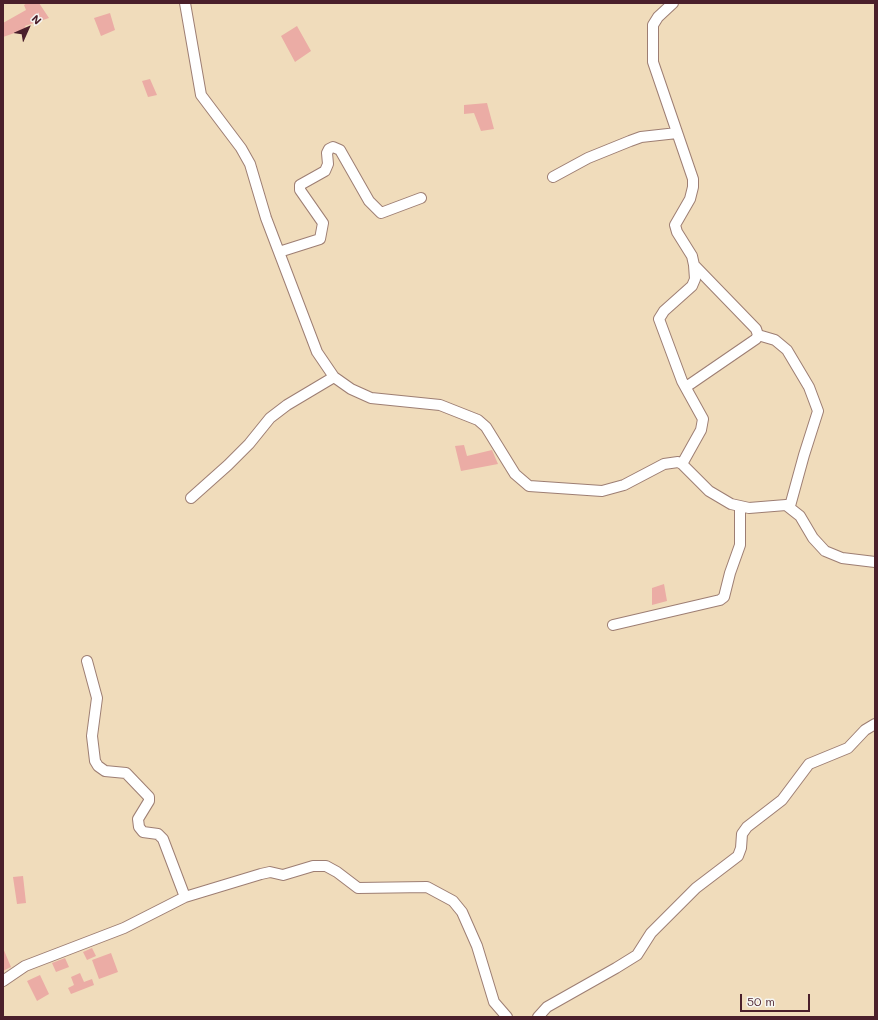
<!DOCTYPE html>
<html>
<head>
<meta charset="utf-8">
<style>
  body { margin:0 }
  #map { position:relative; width:878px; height:1020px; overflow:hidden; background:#f0dcbb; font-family:Mali,sans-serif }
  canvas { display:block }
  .frame { position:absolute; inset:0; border:4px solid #4a1f2b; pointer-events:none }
  .north { position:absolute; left:8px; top:8px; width:40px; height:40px; -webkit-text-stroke:3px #f6f6f2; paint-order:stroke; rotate:45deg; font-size:11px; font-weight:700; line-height:16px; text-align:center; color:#4a1f2b }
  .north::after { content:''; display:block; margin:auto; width:14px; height:18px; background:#4a1f2b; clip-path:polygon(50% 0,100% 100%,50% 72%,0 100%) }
  .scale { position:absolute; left:740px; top:994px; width:70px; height:18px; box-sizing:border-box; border:2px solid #4a1f2b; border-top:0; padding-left:5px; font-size:12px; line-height:14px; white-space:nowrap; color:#4a1f2b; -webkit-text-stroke:3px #f6f6f2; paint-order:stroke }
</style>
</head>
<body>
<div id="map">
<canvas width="878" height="1020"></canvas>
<div class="frame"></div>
<div class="north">N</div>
<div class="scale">50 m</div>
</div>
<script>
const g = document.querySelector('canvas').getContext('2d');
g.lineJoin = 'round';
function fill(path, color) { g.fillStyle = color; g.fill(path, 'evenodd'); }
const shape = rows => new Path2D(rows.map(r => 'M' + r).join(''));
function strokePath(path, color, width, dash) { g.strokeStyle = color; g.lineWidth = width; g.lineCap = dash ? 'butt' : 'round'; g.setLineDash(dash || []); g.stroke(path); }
fill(shape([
  [27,3,39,3,49,18,25,26,26,29,3,37,3,23,26,10,24,5],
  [110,13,115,30,101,36,94,18],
  [297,26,311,51,295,62,281,36],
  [150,79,157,95,148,97,142,81],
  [487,103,494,129,481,131,474,113,464,114,464,105],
  [464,445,467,456,492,450,498,464,461,471,455,446],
  [664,584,667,601,652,605,652,588],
  [23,876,26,903,17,904,13,877],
  [3,948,11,967,3,971],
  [92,948,96,956,87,960,83,952],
  [111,953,118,972,99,979,92,960],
  [65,958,69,967,56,972,52,963],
  [80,973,84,982,92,979,94,985,71,994,68,988,74,985,71,977],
  [40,975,49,994,37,1001,27,981]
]), '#ebaca5');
const minor = shape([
  [185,3,201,95,241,148,250,164,266,218,317,352,334,377,351,389,371,398,440,405,478,420,486,427,515,474,529,486,602,491,624,485,664,464,678,462,682,464,709,491,731,504,749,508,786,505,800,516,813,538,825,551,842,558,875,562],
  [673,3,658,17,653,25,653,62,693,179,693,187,690,199,675,225,677,232,692,256,694,265,695,279,692,286,664,311,659,319,682,381,703,419,701,430,682,464],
  [553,177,588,158,630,141,641,137,677,133],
  [279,252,320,239,323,223,300,190,300,185,325,171,328,164,327,153,329,149,333,147,340,150,369,201,381,213,421,198],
  [758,335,775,340,787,350,809,387,818,411,804,455,790,506],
  [686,387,756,339,758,335,756,329,694,265],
  [191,498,228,465,249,444,270,418,287,405,334,377],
  [613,625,720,600,724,597,730,573,740,545,740,507],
  [87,661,97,698,92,736,95,761,98,766,105,771,126,773,149,797,149,801,138,819,139,827,143,832,158,834,163,839,185,897],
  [3,981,25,966,124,928,185,897,261,874,270,872,283,875,313,866,326,866,337,872,358,888,427,887,453,901,462,912,477,946,494,1002,507,1017],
  [538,1017,547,1007,616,968,637,955,651,933,696,888,738,856,741,848,742,834,747,827,782,800,809,764,848,748,865,730,875,724]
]);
strokePath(minor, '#9d7e73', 12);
strokePath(minor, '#fff', 10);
</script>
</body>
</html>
